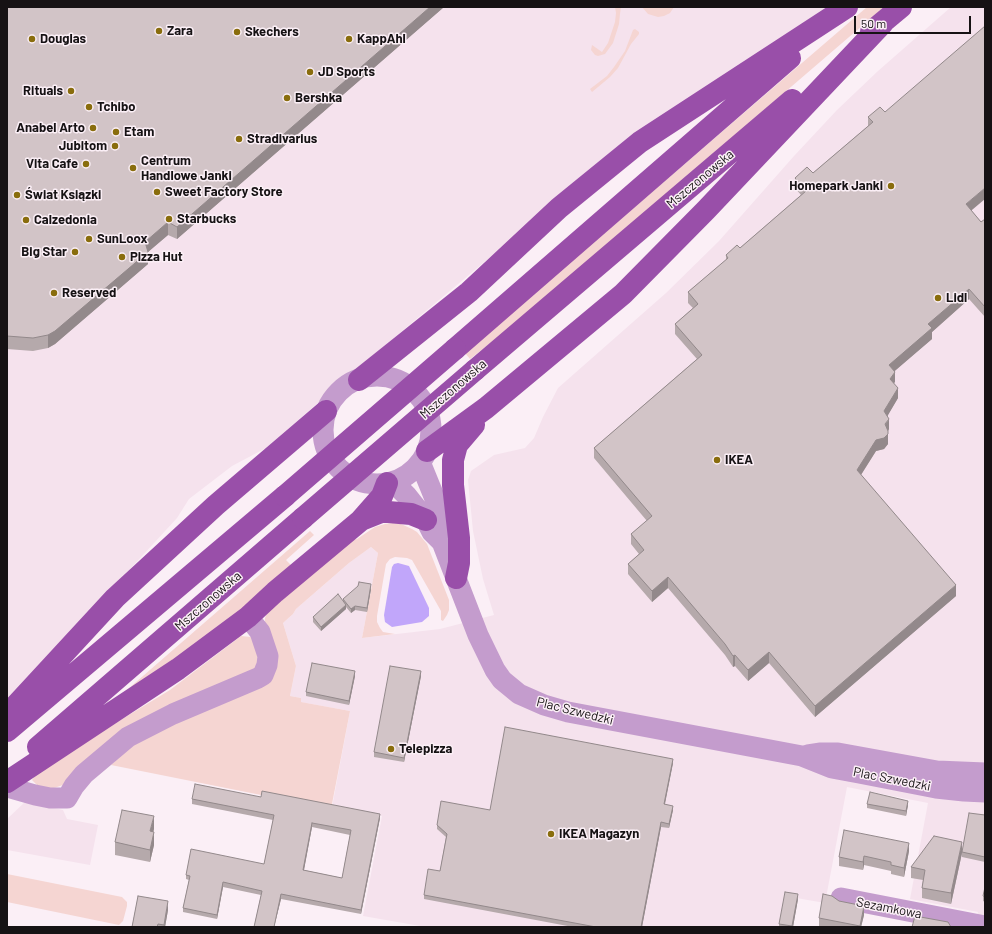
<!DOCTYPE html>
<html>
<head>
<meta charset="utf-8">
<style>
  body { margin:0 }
  #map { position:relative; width:992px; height:934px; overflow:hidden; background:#fbeff6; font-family:Barlow,sans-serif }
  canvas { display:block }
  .frame { position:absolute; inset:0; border:8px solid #161214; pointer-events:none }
  .scale { position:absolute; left:854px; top:16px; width:117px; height:18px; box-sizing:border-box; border:2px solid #161214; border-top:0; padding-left:5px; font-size:12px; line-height:14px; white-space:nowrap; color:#161214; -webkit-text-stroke:3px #fbeff6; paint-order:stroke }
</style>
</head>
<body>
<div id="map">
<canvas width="992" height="934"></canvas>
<div class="frame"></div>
<div class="scale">50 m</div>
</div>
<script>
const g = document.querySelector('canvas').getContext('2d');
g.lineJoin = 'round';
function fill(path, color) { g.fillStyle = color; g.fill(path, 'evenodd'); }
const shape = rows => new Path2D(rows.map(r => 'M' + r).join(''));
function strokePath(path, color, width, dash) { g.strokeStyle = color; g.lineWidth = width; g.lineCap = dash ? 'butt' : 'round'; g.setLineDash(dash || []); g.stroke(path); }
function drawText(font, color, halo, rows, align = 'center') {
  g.font = font + ' Barlow,sans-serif'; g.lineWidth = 3; g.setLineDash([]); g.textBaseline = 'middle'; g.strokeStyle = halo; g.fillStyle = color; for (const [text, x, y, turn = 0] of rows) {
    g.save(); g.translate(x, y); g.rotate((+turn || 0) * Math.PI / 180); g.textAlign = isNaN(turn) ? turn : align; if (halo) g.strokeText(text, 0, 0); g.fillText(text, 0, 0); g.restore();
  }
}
fill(shape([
  [7,7,827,7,799,30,501,248,358,368,266,448,232,466,189,499,177,518,7,703],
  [951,7,985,7,985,923,976,919,978,912,910,899,928,803,847,787,825,903,785,896,779,927,426,927,363,916,382,816,332,807,350,711,300,702,301,698,290,696,296,666,283,623,293,614,296,609,349,563,371,547,378,553,362,638,440,629,494,615,483,579,473,531,468,480,471,471,494,455,525,448,534,438,543,417,558,388,666,293,719,241,794,156,837,110,878,71],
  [25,802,63,810,67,819,98,825,90,865,7,850,7,819]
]), '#f5e2ed');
fill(shape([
  [615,7,621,7,620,14,619,24,613,43,605,54,598,56,595,55,591,50,592,45,602,52,608,43,615,22,616,13],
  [642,7,674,7,670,13,664,16,658,17,648,14],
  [867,7,884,7,515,324,470,359,465,353],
  [635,29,639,32,639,34,631,44,618,68,610,77,592,92,590,89,607,76,614,67,625,51,633,30],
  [393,523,401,524,412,529,417,532,427,544,449,600,449,610,447,615,443,621,441,620,441,611,412,560,407,558,395,557,390,559,386,564,377,616,377,622,380,628,383,632,395,634,362,638,378,553,371,547,349,563,296,609,293,614,283,623,296,666,290,696,301,698,301,702,350,711,331,809,111,765,133,743,263,683,265,618,267,613,347,541,357,539,375,527,385,524],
  [310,531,314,535,286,560,293,567,179,662,128,689],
  [241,636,251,637,259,647,256,670,69,783,45,791,38,786,32,780,35,776,86,741,170,690],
  [7,874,122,897,127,902,127,906,123,921,119,925,7,902]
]), '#f5d5d2');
fill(shape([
  [398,563,409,566,429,608,429,616,422,622,392,627,385,622,384,615,392,567,394,564]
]), '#c1a6fa');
strokePath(shape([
  '323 430a54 54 0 1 1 108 0a54 54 0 1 1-108 0Z',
  [420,462,440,511,444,532,442,542],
  [393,482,407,496,426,520,432,532,442,542,478,635,495,670,502,680,519,694,544,705,568,712,802,756,832,768,859,773,936,788,964,791,985,792],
  [808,755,821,753,838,753,937,771,985,773],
  [7,787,35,795,50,798,67,798,74,786,84,774,128,737,173,714,258,678,263,675,267,665,268,656,260,632,248,617],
  [841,898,985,926]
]), '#c49ccd', 21);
strokePath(shape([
  [871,32,901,7],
  [455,349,790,58],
  [475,370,792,100],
  [359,380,469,292,559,208,640,142,847,7],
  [427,451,486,408,623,294,706,210,883,23],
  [361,520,381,512,388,512,411,514,426,520],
  [456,578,459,563,459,538,453,485,453,460,457,445,474,425],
  [7,715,115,598,216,505,326,411],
  [7,731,285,496],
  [38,747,303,518],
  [7,782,178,669,248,617,275,592,360,521,382,496,387,483]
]), '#994fa9', 22);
strokePath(shape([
  [285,496,455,349],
  [303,518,475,370]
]), '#994fa9', 22);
fill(shape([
  [7,7,444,7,177,239,168,235,148,252,148,264,55,344,48,348,33,351,7,349],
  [868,117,971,210,981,222,985,219,985,317,969,299,932,332,932,339,894,371,894,383,898,398,887,416,889,429,888,431,888,444,884,449,876,451,861,475,956,596,815,717,769,663,748,681,735,666,733,667,725,655,668,588,652,602,628,574,628,564,639,554,631,544,631,534,647,521,594,458,594,448,697,359,675,334,675,324,693,308,688,303,688,292,726,260,726,255,740,248,801,195,795,188,795,178,813,173,868,126],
  [371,589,367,612,355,610,351,613,346,607,346,609,321,631,313,622,313,617,343,601,343,599],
  [355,676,349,705,306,696,306,692],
  [421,676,404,762,374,757,374,752],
  [673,763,665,804,673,810,669,828,661,827,642,927,573,927,424,899,424,895,440,871,446,837,437,829,437,825,490,810],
  [261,797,380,818,361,914,281,899,274,927,254,927,261,895,223,887,217,919,183,912,183,908,189,880,186,879,186,875,264,864,273,820,192,804,192,799],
  [312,827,350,835,342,878,304,870],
  [867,804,908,805,906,816,867,808],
  [985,815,985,862,962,857,962,852],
  [154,829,153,832,154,845,150,862,115,855,115,842],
  [909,851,904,877,891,874,891,871,864,865,863,870,839,866,839,857],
  [962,853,951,904,922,898,922,888,923,880,911,878,911,867],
  [985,887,985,902,983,901,983,896],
  [138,896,168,910,165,927,132,927],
  [798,899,793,927,779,927,779,924],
  [839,901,864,915,861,927,819,927,819,918]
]), '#b5a9ab');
fill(shape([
  [430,7,444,7,177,239,177,227],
  [985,188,985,199,966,215,966,204],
  [168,222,168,235,148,252,148,264,55,344,48,348,48,335,145,242],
  [969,289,969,299,932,332,932,339,889,376,889,365,928,324],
  [895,372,895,382,890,389,890,379],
  [898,388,898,398,884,422,884,411],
  [889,419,889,429,888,431,888,444,884,449,876,451,857,481,857,470],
  [668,577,668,588,652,602,652,591],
  [371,584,371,589,367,612,367,608],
  [956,585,956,596,815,717,815,706],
  [346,605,346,609,321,631,321,627],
  [355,606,355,610,351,613,351,609],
  [769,652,769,663,748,681,748,670],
  [735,655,735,666,733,667,733,656],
  [355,671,355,676,349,705,349,701],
  [421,671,421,676,404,762,404,758],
  [673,759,673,763,664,808,664,804],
  [908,801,908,805,906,816,906,811],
  [673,806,673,810,669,828,669,824],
  [380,814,380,818,361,914,361,910],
  [154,816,154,829,150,844,150,831],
  [661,822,661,827,642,927,641,927],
  [312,823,312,827,303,875,303,870],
  [154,832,154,845,150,862,150,850],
  [962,842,962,853,951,904,951,893],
  [909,843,909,851,904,877,904,868],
  [864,856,864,865,863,870,863,862],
  [223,882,223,887,217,919,217,915],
  [281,894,281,899,274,927],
  [798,894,798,899,793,927,792,927],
  [168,901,168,910,165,927,164,927],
  [864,906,864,915,861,927,860,927]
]), '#93898b');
const building = shape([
  [7,7,430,7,177,227,168,222,145,242,148,252,55,331,48,335,33,338,7,336,7,7],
  [985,26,985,188,966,204,981,222,985,219,985,307,969,289,928,324,932,328,889,365,895,372,890,379,898,388,884,411,889,419,885,424,888,431,888,434,884,438,876,440,857,470,956,585,815,706,769,652,748,670,735,655,733,656,725,644,668,577,652,591,628,564,644,550,631,534,652,516,594,448,702,355,675,324,698,304,688,292,728,258,726,255,737,245,740,248,806,191,795,178,807,167,813,173,873,122,868,117,880,107,885,112,985,26],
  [359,582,371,584,367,608,355,606,351,609,343,599,358,586,359,582],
  [338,594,346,605,321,627,313,617,338,594],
  [312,663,355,671,349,701,306,692,312,663],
  [390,666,421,671,404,758,374,752,390,666],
  [505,727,673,759,664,804,673,806,669,824,661,822,641,927,596,927,424,895,428,869,440,871,447,834,437,825,441,801,490,810,505,727],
  [195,784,261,797,262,791,380,814,361,910,281,894,274,927,254,927,262,891,223,882,217,915,183,908,190,876,186,875,191,849,264,864,274,815,192,799,195,784],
  [312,823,351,830,342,878,303,870,312,823],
  [870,792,908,801,906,811,867,804,870,792],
  [122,810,154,816,150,831,154,832,150,850,115,842,122,810],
  [969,813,985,815,985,857,962,852,969,813],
  [844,830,909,843,904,868,891,865,891,862,864,856,863,862,839,857,844,830],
  [934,836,962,842,951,893,922,888,925,870,911,867,934,836],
  [985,887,985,897,983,896,985,887],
  [785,892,798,894,792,926,779,924,785,892],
  [823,894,832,896,839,901,864,906,860,926,819,918,823,894],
  [138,896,168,901,164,925,158,924,157,927,132,927,138,896],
  [915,916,948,922,951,927,912,927,915,916]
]);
fill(building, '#d2c4c7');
strokePath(building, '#93898b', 1);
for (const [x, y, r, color] of [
  [159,31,4,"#896d0d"],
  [237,32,4,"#896d0d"],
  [32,39,4,"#896d0d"],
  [349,39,4,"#896d0d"],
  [310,72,4,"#896d0d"],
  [71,91,4,"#896d0d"],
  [287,98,4,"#896d0d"],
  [89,107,4,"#896d0d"],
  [93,128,4,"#896d0d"],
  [116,132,4,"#896d0d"],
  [239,139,4,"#896d0d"],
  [115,146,4,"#896d0d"],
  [86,164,4,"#896d0d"],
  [133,168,4,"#896d0d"],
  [891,186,4,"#896d0d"],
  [157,192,4,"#896d0d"],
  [17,195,4,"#896d0d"],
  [169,219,4,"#896d0d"],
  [26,220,4,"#896d0d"],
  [89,239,4,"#896d0d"],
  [75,252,4,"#896d0d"],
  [122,257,4,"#896d0d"],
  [54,293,4,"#896d0d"],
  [938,298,4,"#896d0d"],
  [717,460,4,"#896d0d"],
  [391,749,4,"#896d0d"],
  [551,834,4,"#896d0d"]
]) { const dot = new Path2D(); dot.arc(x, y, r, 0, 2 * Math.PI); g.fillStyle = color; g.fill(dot); strokePath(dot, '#fbeff6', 1.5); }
drawText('bold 13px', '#161214', '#fbeff6', [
  ["Zara",167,31],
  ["Skechers",245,32],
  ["Douglas",40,39],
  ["KappAhl",357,39],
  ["JD Sports",318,72],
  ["Rituals",63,91,"right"],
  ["Bershka",295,98],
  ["Tchibo",97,107],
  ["Anabel Arto",85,128,"right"],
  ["Etam",124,132],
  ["Stradivarius",247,139],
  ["Jubitom",107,146,"right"],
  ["Centrum",141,161],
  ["Handlowe Janki",141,176],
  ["Vita Cafe",78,164,"right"],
  ["Homepark Janki",883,186,"right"],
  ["Sweet Factory Store",165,192],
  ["Świat Ksiązki",25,195],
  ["Starbucks",177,219],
  ["Calzedonia",34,220],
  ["SunLoox",97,239],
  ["Big Star",67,252,"right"],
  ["Pizza Hut",130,257],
  ["Reserved",62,293],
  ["Lidl",946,298],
  ["IKEA",725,460],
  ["Telepizza",399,749],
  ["IKEA Magazyn",559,834]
], 'left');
drawText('13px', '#161214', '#fbeff6', [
  ["Mszczonowska",700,179,-40],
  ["Mszczonowska",453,389,-41],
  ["Mszczonowska",208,601,-41],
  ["Plac Szwedzki",575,711,14],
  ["Plac Szwedzki",892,779,11],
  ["Sezamkowa",889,908,11]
]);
</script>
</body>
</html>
